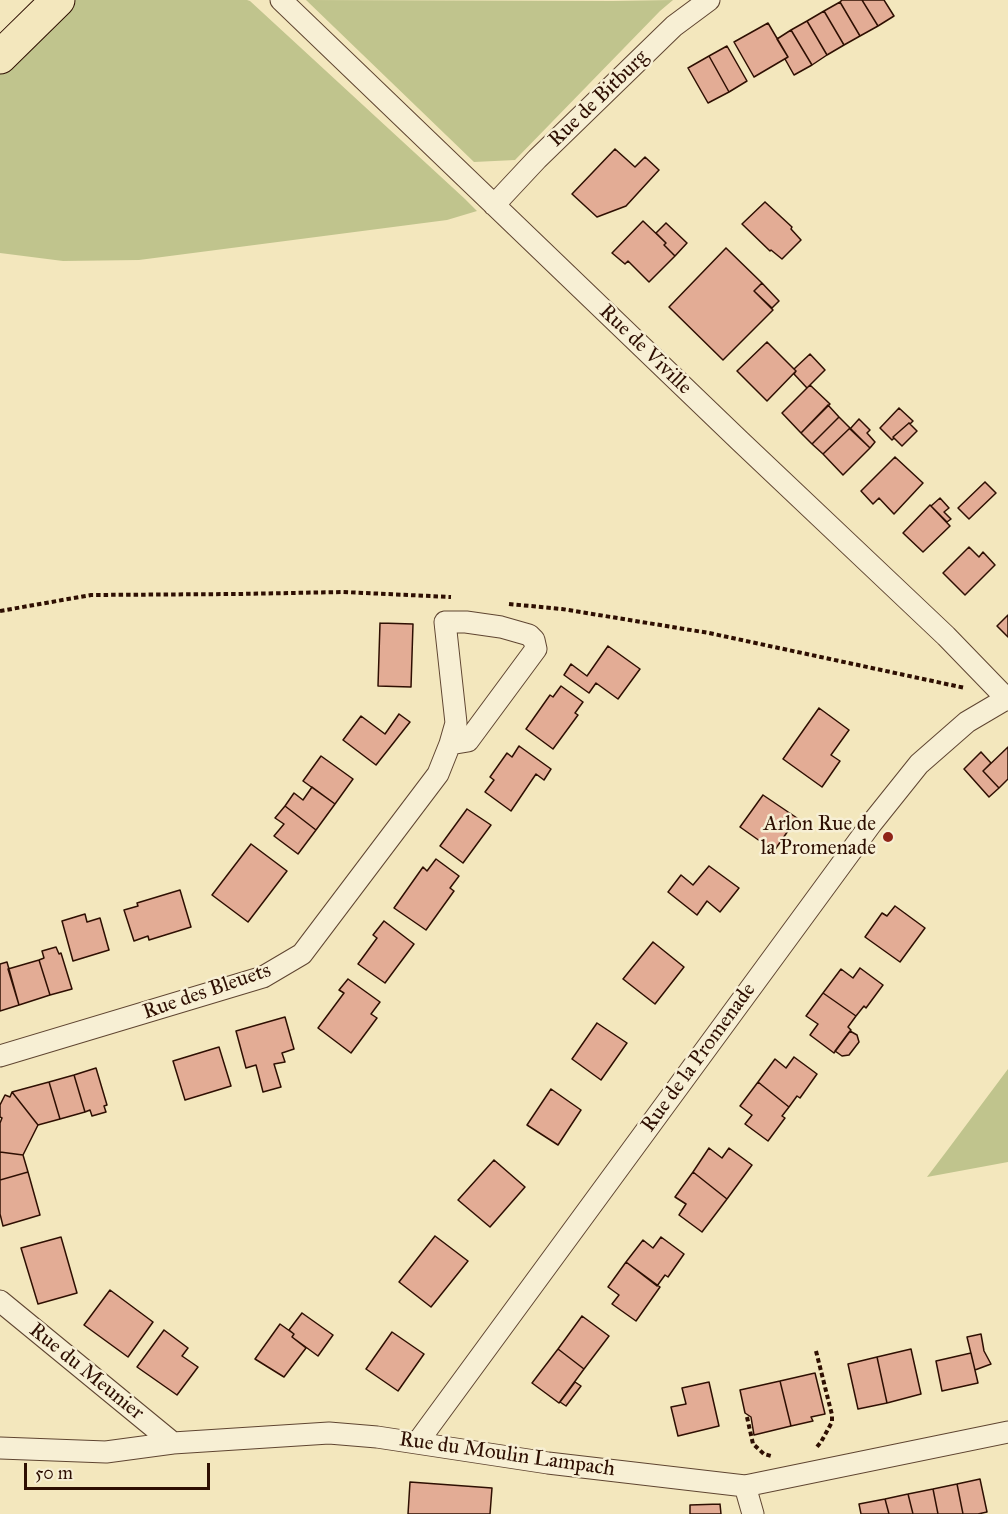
<!DOCTYPE html>
<html>
<head>
<meta charset="utf-8">
<style>
  body { margin:0 }
  #map { position:relative; width:1008px; height:1514px; overflow:hidden; background:#f3e7bd; font-family:"IM FELL Great Primer",serif }
  canvas { display:block }
  .scale { position:absolute; left:24px; top:1463px; width:186px; height:27px; box-sizing:border-box; border:3px solid #2e0f02; border-top:0; padding-left:8px; font-size:18px; line-height:21px; white-space:nowrap; color:#2e0f02; -webkit-text-stroke:4px #f7efd4; paint-order:stroke }
</style>
</head>
<body>
<div id="map">
<canvas width="1008" height="1514"></canvas>
<div class="scale">50 m</div>
</div>
<script>
const g = document.querySelector('canvas').getContext('2d');
g.lineJoin = 'round';
function fill(path, color) { g.fillStyle = color; g.fill(path, 'evenodd'); }
const shape = rows => new Path2D(rows.map(r => 'M' + r).join(''));
function strokePath(path, color, width, dash) { g.strokeStyle = color; g.lineWidth = width; g.lineCap = dash ? 'butt' : 'round'; g.setLineDash(dash || []); g.stroke(path); }
function drawText(font, color, halo, rows, align = 'center') {
  g.font = font + ' "IM FELL Great Primer",serif'; g.lineWidth = 5; g.setLineDash([]); g.textBaseline = 'middle'; g.strokeStyle = halo; g.fillStyle = color; for (const [text, x, y, turn = 0] of rows) {
    g.save(); g.translate(x, y); g.rotate((+turn || 0) * Math.PI / 180); g.textAlign = isNaN(turn) ? turn : align; if (halo) g.strokeText(text, 0, 0); g.fillText(text, 0, 0); g.restore();
  }
}
fill(shape([
  [76,0,247,0,250,1,465,199,477,211,447,220,139,260,63,261,0,253,0,74],
  [306,0,613,1,673,0,660,11,515,160,474,162],
  [1008,1069,1008,1162,927,1177,946,1152]
]), '#c0c48d');
const building = shape([
  [842,0,862,0,878,26,860,36,840,2,842,0],
  [862,0,884,0,894,16,878,26,862,0],
  [840,2,860,36,844,45,824,11,840,2],
  [824,11,844,45,827,55,807,21,824,11],
  [807,21,827,55,812,65,791,30,807,21],
  [768,23,788,57,754,77,734,42,768,23],
  [791,30,812,65,794,75,785,59,788,57,777,39,791,30],
  [727,46,747,81,729,92,709,56,727,46],
  [709,56,729,92,708,103,688,68,709,56],
  [615,149,635,167,645,157,659,170,626,206,597,217,572,194,615,149],
  [765,202,792,227,791,229,801,240,782,259,771,250,770,251,742,224,765,202],
  [643,221,666,243,664,245,675,256,649,282,628,261,625,264,612,253,643,221],
  [666,223,687,243,675,256,664,245,666,243,656,233,666,223],
  [726,248,762,283,754,291,773,310,723,360,669,307,726,248],
  [762,283,779,301,772,308,754,291,762,283],
  [767,342,796,371,767,401,737,371,767,342],
  [810,354,825,370,807,388,794,374,796,371,794,369,810,354],
  [810,385,830,404,801,433,782,413,810,385],
  [828,405,839,417,812,444,801,433,828,405],
  [899,408,913,421,910,424,909,423,893,437,894,438,892,440,880,428,899,408],
  [839,417,850,428,823,454,812,444,839,417],
  [859,419,870,430,867,433,875,442,870,448,850,429,859,419],
  [909,423,917,431,902,446,893,437,909,423],
  [850,428,870,448,843,475,823,454,850,428],
  [895,457,923,483,894,514,879,498,873,504,861,491,895,457],
  [985,482,996,493,969,519,958,508,985,482],
  [940,498,949,508,944,512,951,519,947,522,931,506,940,498],
  [930,505,950,526,923,552,903,533,930,505],
  [969,547,979,557,983,552,995,565,965,595,943,573,969,547],
  [1008,615,1008,637,997,626,1008,615],
  [380,623,413,624,411,687,378,686,380,623],
  [608,646,640,669,618,699,596,683,589,693,564,675,571,664,587,676,608,646],
  [561,686,583,702,575,713,578,715,553,749,526,729,550,695,553,697,561,686],
  [819,708,849,730,831,755,840,761,822,787,783,759,819,708],
  [399,714,410,722,376,765,343,740,361,716,385,734,399,714],
  [519,746,551,769,544,780,536,774,511,811,485,792,494,780,490,777,507,753,512,757,519,746],
  [1008,747,1008,779,999,788,983,771,1008,747],
  [981,752,991,763,983,771,999,788,989,797,964,769,981,752],
  [321,756,353,779,335,804,303,781,321,756],
  [312,787,335,804,316,830,285,806,294,793,303,800,312,787],
  [763,795,797,818,774,851,740,827,763,795],
  [285,806,316,830,298,854,274,836,284,824,275,818,285,806],
  [467,809,491,825,463,863,440,846,467,809],
  [251,844,287,871,248,922,212,895,251,844],
  [436,859,459,876,450,888,454,891,426,930,394,908,423,867,427,871,436,859],
  [709,866,739,888,720,912,707,901,697,915,668,892,681,875,693,885,709,866],
  [180,890,191,927,149,940,148,936,134,941,124,910,138,906,137,903,180,890],
  [895,906,925,928,900,962,865,937,882,913,887,916,895,906],
  [85,914,87,922,100,918,109,950,73,961,62,921,85,914],
  [384,921,414,944,385,983,358,964,377,938,373,935,384,921],
  [653,942,684,967,655,1004,623,979,653,942],
  [56,947,59,954,61,953,72,989,50,995,39,960,44,958,42,951,56,947],
  [39,960,50,995,19,1005,8,969,39,960],
  [7,962,19,1005,0,1011,0,964,7,962],
  [860,968,883,985,866,1008,864,1006,856,1016,823,993,841,969,853,978,860,968],
  [348,979,380,1002,371,1014,377,1018,351,1053,318,1028,344,993,339,990,348,979],
  [823,993,856,1016,848,1027,851,1030,834,1053,810,1035,818,1024,806,1016,823,993],
  [285,1017,294,1049,282,1053,285,1062,274,1064,281,1087,263,1092,256,1065,246,1068,236,1031,285,1017],
  [597,1023,627,1043,601,1080,572,1059,597,1023],
  [850,1031,857,1035,859,1042,849,1055,842,1056,835,1051,850,1031],
  [219,1047,231,1086,185,1100,173,1061,219,1047],
  [794,1057,817,1074,800,1098,797,1096,789,1107,758,1082,775,1059,786,1068,794,1057],
  [96,1068,107,1105,104,1106,106,1112,92,1116,90,1110,85,1112,74,1075,96,1068],
  [74,1075,85,1112,60,1119,49,1082,74,1075],
  [49,1082,60,1119,38,1125,12,1092,49,1082],
  [758,1082,789,1107,782,1116,785,1118,768,1141,745,1124,752,1115,740,1106,758,1082],
  [551,1089,581,1110,558,1145,527,1125,551,1089],
  [12,1092,38,1125,23,1155,0,1152,0,1123,2,1118,0,1117,0,1105,5,1095,10,1097,12,1092],
  [709,1148,722,1158,729,1148,752,1165,727,1199,693,1172,709,1148],
  [0,1152,23,1155,28,1172,0,1180,0,1152],
  [494,1160,525,1187,490,1227,458,1200,494,1160],
  [28,1172,40,1215,3,1226,0,1214,0,1180,28,1172],
  [693,1172,727,1199,702,1232,679,1215,686,1204,675,1197,693,1172],
  [435,1236,468,1261,431,1307,399,1282,435,1236],
  [61,1237,77,1293,38,1304,21,1248,61,1237],
  [661,1237,684,1254,668,1277,665,1275,657,1286,626,1262,643,1240,653,1248,661,1237],
  [626,1262,660,1287,636,1321,612,1304,619,1295,608,1287,626,1262],
  [110,1290,153,1322,128,1357,84,1325,110,1290],
  [302,1313,333,1335,318,1356,292,1337,294,1334,289,1330,302,1313],
  [582,1316,609,1336,584,1369,558,1349,582,1316],
  [280,1324,294,1334,292,1337,306,1348,284,1377,255,1359,280,1324],
  [164,1330,188,1348,182,1356,198,1367,177,1395,137,1367,164,1330],
  [392,1332,424,1354,398,1391,366,1369,392,1332],
  [981,1334,984,1351,991,1364,975,1370,967,1337,981,1334],
  [558,1349,584,1369,559,1403,532,1383,558,1349],
  [911,1349,921,1394,887,1403,877,1357,911,1349],
  [971,1353,978,1383,942,1391,936,1361,971,1353],
  [877,1357,887,1403,858,1409,848,1364,877,1357],
  [815,1373,825,1414,811,1417,813,1421,791,1426,780,1381,815,1373],
  [780,1381,791,1426,754,1435,751,1417,745,1413,740,1390,780,1381],
  [575,1382,581,1386,566,1406,560,1402,575,1382],
  [709,1382,719,1426,678,1436,671,1407,686,1404,682,1388,709,1382],
  [980,1479,987,1512,978,1514,963,1514,957,1484,980,1479],
  [410,1482,492,1488,490,1514,408,1514,410,1482],
  [957,1484,963,1514,938,1514,933,1489,957,1484],
  [933,1489,938,1514,913,1514,908,1494,933,1489],
  [908,1494,913,1514,889,1514,885,1499,908,1494],
  [885,1499,889,1514,861,1514,859,1504,885,1499],
  [720,1504,721,1514,690,1514,690,1505,720,1504]
]);
fill(building, '#e3ac95');
strokePath(building, '#2e0f02', 1.5);
const minor = shape([
  [281,0,740,441,946,636,1008,700],
  [494,205,537,159,674,26,709,0],
  [0,1056,263,977,302,954,438,774,450,744,456,723,445,622,466,622,501,627,529,635,534,640,536,649,468,741,450,744],
  [0,1301,173,1443],
  [417,1443,871,824,919,764,967,722,1006,699],
  [0,1448,106,1452,173,1443,329,1433,377,1437,548,1463,745,1486,1008,1432],
  [745,1486,753,1514]
]);
const trunk = shape([
  [0,57,58,0]
]);
strokePath(minor, '#5f4531', 23);
strokePath(trunk, '#2e0f02', 35);
strokePath(shape([
  [509,604,562,609,709,633,965,688],
  [0,611,91,595,238,594,343,592,451,597],
  [816,1351,832,1415,832,1422,821,1442,816,1448],
  [747,1417,753,1444,764,1454,771,1456]
]), '#2e0f02', 4, [4.5, 3]);
strokePath(minor, '#f7efd4', 21);
strokePath(trunk, '#f3e7bd', 33);
for (const [x, y, r, color] of [
  [888,837,6,"#8f2418"]
]) { const dot = new Path2D(); dot.arc(x, y, r, 0, 2 * Math.PI); g.fillStyle = color; g.fill(dot); strokePath(dot, '#f7efd4', 2); }
drawText('21px', '#2e0f02', '#f7efd4', [
  ["Rue de Bitburg",599,99,-44],
  ["Rue de Viville",645,350,44],
  ["Rue des Bleuets",207,992,-19],
  ["Rue de la Promenade",699,1058,-54],
  ["Rue du Meunier",86,1372,39],
  ["Rue du Moulin Lampach",507,1455,8]
]);
drawText('21px', '#2e0f02', '#f7efd4', [
  ["Arlon Rue de",876,825],
  ["la Promenade",876,849]
], 'right');
</script>
</body>
</html>
